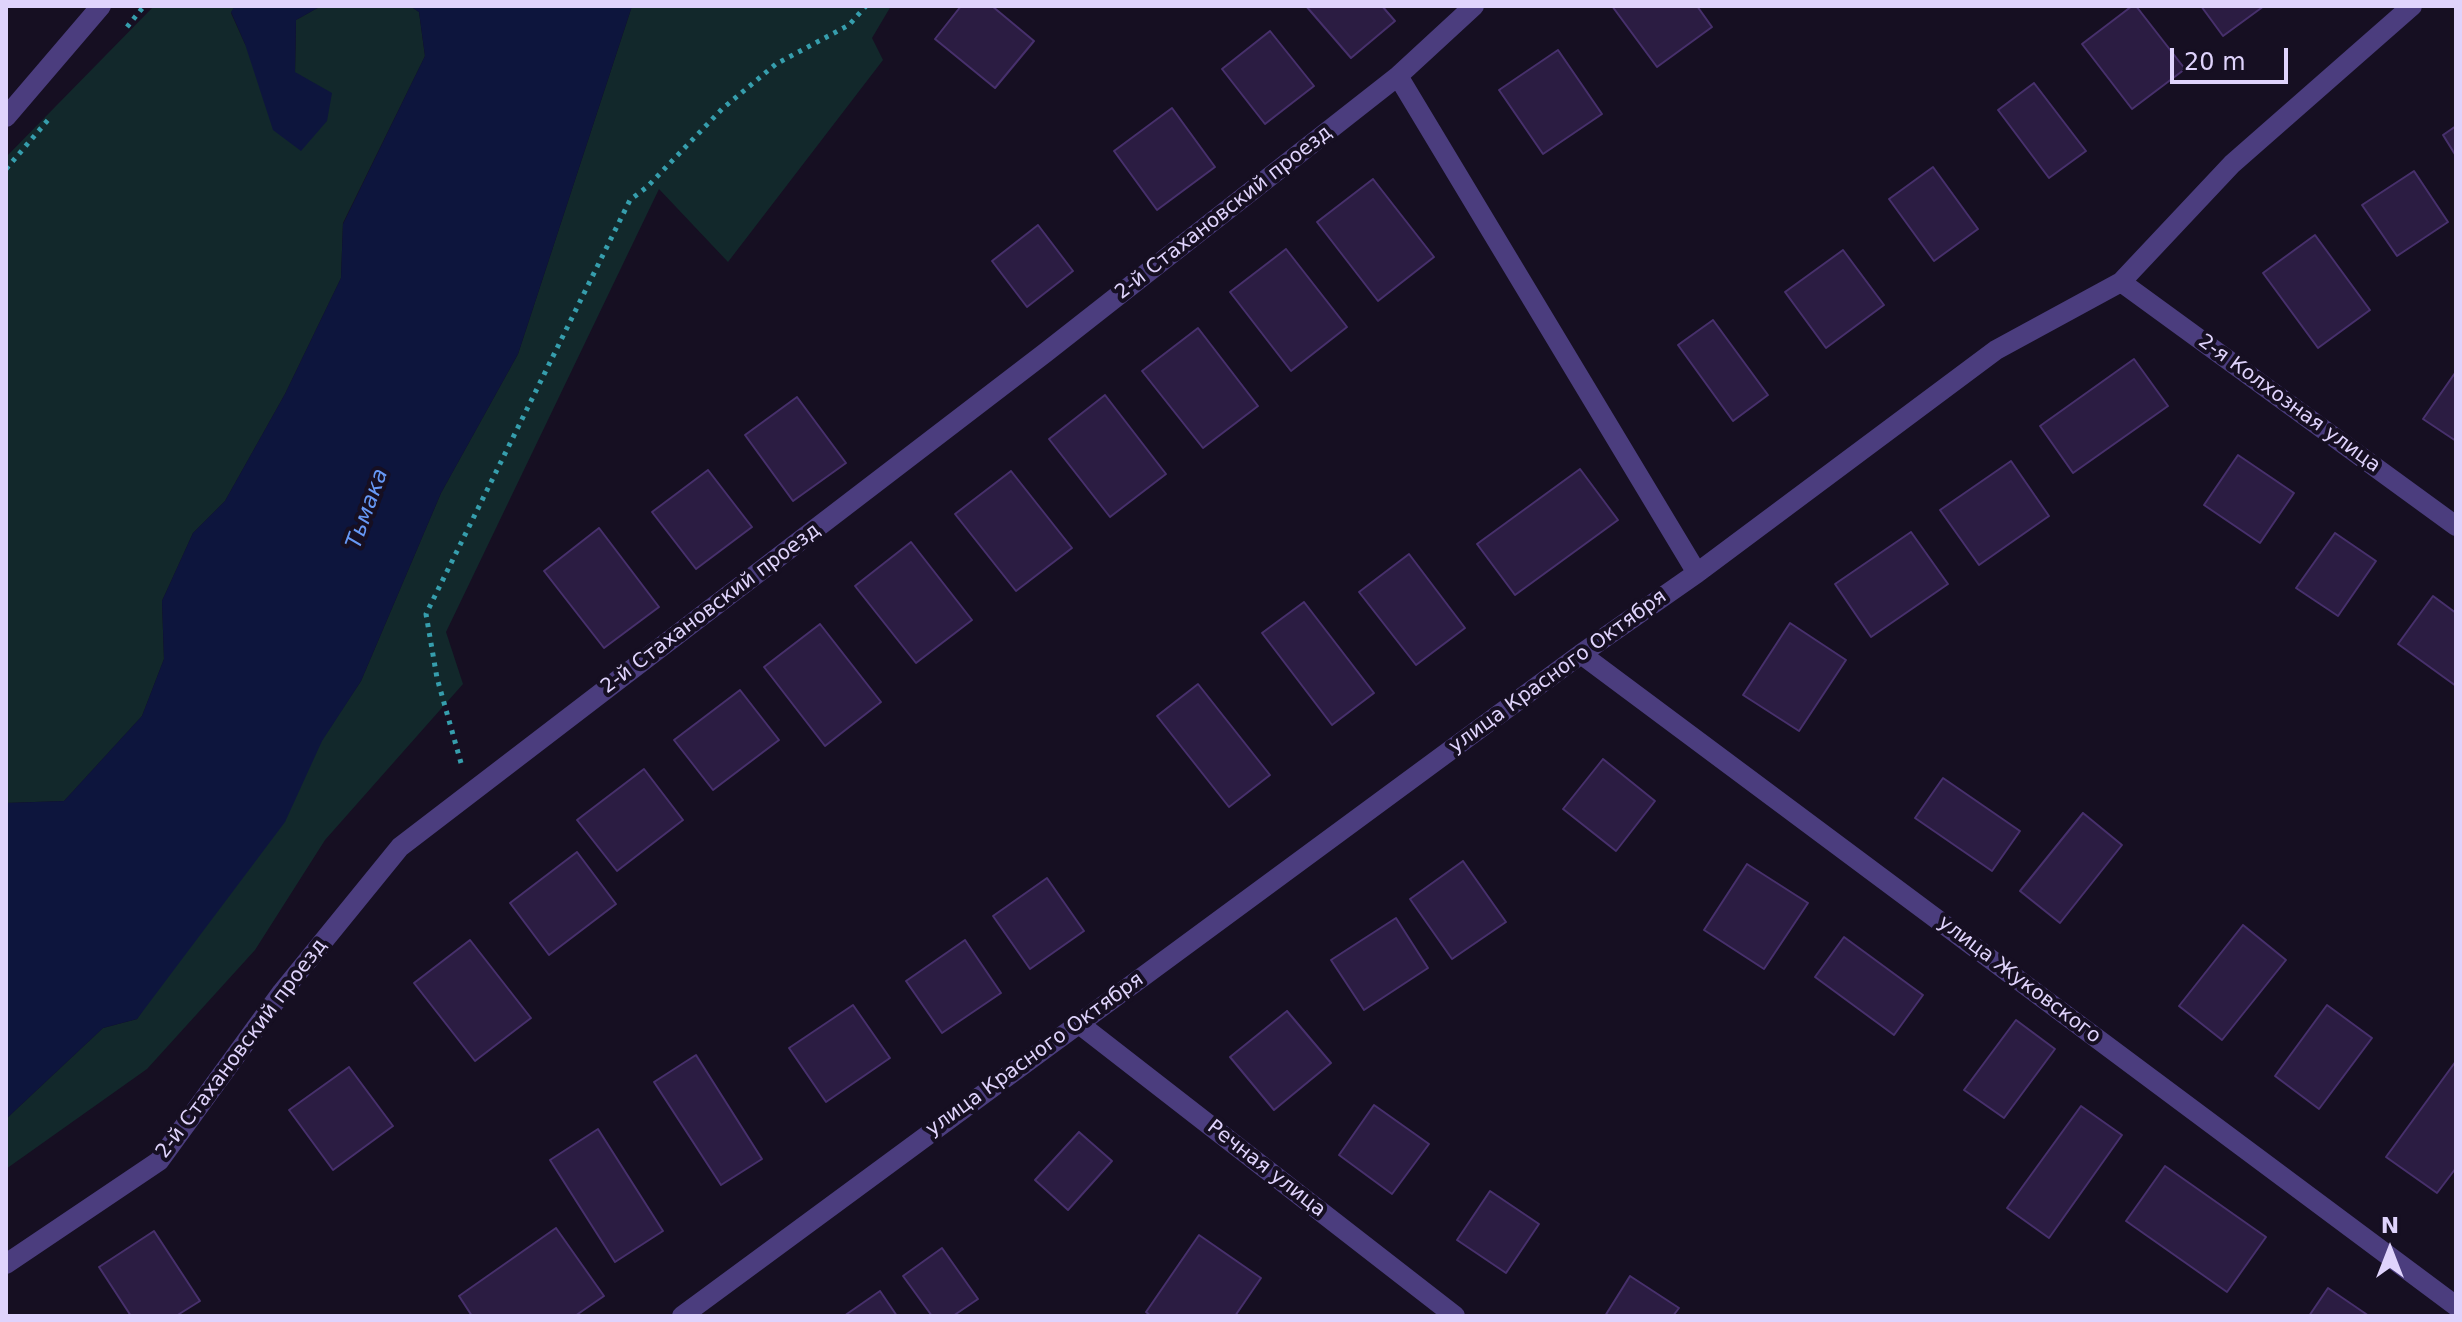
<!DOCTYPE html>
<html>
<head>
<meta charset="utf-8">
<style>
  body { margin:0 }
  #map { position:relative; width:2462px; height:1322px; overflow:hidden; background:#160f22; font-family:"DejaVu Sans",sans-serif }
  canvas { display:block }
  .frame { position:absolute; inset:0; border:8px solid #dfd3fc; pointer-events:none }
  .north { position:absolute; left:2350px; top:1210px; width:80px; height:80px; -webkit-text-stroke:6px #160f22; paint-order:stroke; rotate:0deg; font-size:22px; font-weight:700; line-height:32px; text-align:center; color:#dfd3fc }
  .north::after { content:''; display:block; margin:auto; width:28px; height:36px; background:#dfd3fc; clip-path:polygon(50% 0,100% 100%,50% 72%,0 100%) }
  .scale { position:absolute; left:2170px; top:48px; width:118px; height:36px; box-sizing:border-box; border:4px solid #dfd3fc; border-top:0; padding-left:10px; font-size:24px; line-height:28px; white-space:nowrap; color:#dfd3fc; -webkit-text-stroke:6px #160f22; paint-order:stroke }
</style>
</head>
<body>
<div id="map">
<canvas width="2462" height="1322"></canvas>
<div class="frame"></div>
<div class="north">N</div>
<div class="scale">20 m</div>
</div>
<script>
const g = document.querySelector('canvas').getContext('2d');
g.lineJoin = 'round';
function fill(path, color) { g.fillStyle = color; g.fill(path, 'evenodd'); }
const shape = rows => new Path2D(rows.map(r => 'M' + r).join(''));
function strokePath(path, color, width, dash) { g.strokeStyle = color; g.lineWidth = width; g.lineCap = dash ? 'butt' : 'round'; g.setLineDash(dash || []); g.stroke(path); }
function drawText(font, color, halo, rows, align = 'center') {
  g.font = font + ' "DejaVu Sans",sans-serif'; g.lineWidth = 8; g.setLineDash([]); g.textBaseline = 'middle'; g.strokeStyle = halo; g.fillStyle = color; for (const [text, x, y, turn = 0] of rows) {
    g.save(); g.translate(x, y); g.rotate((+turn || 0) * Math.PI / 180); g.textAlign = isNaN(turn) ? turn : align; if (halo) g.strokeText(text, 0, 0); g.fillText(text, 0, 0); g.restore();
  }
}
fill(shape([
  [154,6,235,6,231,13,245,44,295,73,296,20,321,6,410,6,419,12,425,56,343,223,341,278,285,394,225,501,193,533,162,601,164,659,142,716,64,801,6,803,6,157],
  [632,6,891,6,872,38,883,60,728,262,659,189,446,632,463,684,325,840,255,950,147,1069,6,1169,6,1119,103,1028,137,1019,361,681,441,493,518,354]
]), '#12282b');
fill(shape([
  [235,6,321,6,296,20,295,72,332,93,327,121,301,151,273,130,245,44,231,12],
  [410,6,632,6,518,354,441,493,361,681,322,741,285,822,137,1019,103,1028,6,1119,6,803,64,801,142,716,164,659,162,601,193,533,225,501,285,394,341,278,343,224,425,56,419,12]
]), '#0d153d');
const building = shape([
  [961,6,992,6,1034,41,995,88,935,39,961,6],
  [1306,6,1382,6,1395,21,1351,58,1306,6],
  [1612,6,1697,6,1712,27,1657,67,1612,6],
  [2132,6,2136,6,2185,69,2132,109,2082,44,2132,6],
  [2201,6,2264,6,2223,36,2201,6],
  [1270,31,1314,86,1265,124,1222,69,1270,31],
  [1558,50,1602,114,1543,154,1499,90,1558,50],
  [2034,83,2086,151,2049,178,1998,110,2034,83],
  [1172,108,1215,167,1157,210,1114,151,1172,108],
  [2456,126,2456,156,2443,135,2456,126],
  [1933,167,1978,229,1934,261,1889,199,1933,167],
  [2414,171,2448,222,2397,256,2362,205,2414,171],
  [1373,179,1434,257,1378,301,1317,222,1373,179],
  [1038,225,1073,271,1027,307,992,261,1038,225],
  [2315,235,2370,310,2318,348,2263,273,2315,235],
  [1286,249,1347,327,1291,371,1230,292,1286,249],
  [1843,250,1884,305,1826,348,1785,292,1843,250],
  [1713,320,1768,395,1733,421,1678,345,1713,320],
  [1198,328,1258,406,1203,448,1142,371,1198,328],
  [2134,359,2168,406,2073,473,2040,426,2134,359],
  [2455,373,2456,374,2456,441,2423,419,2455,373],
  [1105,395,1166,474,1110,517,1049,439,1105,395],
  [797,397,846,463,793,501,745,435,797,397],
  [2238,455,2294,493,2260,543,2204,505,2238,455],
  [2011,461,2049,516,1979,565,1940,510,2011,461],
  [1580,469,1618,520,1515,595,1477,544,1580,469],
  [708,470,752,527,696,569,652,512,708,470],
  [1011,471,1072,548,1016,591,955,514,1011,471],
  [599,528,659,607,604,648,544,571,599,528],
  [1911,532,1948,584,1871,637,1835,584,1911,532],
  [2335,533,2376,561,2338,616,2296,588,2335,533],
  [911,542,972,620,916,663,855,586,911,542],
  [1409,554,1465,628,1416,665,1359,592,1409,554],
  [2433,596,2456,613,2456,686,2398,644,2433,596],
  [1304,602,1374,693,1332,725,1262,633,1304,602],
  [1790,623,1846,660,1799,731,1743,695,1790,623],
  [820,624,881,702,825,746,764,667,820,624],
  [1198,684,1270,775,1229,807,1157,716,1198,684],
  [740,690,779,740,713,790,674,740,740,690],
  [1603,759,1655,801,1616,851,1563,809,1603,759],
  [644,769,683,820,617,871,577,820,644,769],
  [1943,778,2020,831,1992,871,1915,818,1943,778],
  [2083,813,2122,845,2060,923,2020,891,2083,813],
  [577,852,616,904,549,955,510,903,577,852],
  [1463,861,1506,922,1452,959,1410,899,1463,861],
  [1747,864,1808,903,1764,969,1704,930,1747,864],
  [1047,878,1084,931,1030,969,993,916,1047,878],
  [1396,918,1428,968,1364,1010,1331,960,1396,918],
  [2243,925,2286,960,2222,1040,2179,1006,2243,925],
  [1844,937,1923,995,1894,1035,1815,977,1844,937],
  [470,940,531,1018,475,1061,414,983,470,940],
  [965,940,1001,993,942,1033,906,981,965,940],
  [853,1005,890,1058,826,1102,789,1048,853,1005],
  [2327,1005,2372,1038,2319,1109,2275,1076,2327,1005],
  [1287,1011,1331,1063,1274,1110,1230,1057,1287,1011],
  [2016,1020,2055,1049,2004,1118,1964,1090,2016,1020],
  [696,1055,762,1159,721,1185,654,1082,696,1055],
  [2456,1061,2456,1168,2437,1193,2386,1157,2456,1061],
  [349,1067,393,1126,333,1170,289,1110,349,1067],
  [1374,1105,1429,1144,1392,1194,1339,1155,1374,1105],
  [2081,1106,2122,1135,2049,1238,2007,1208,2081,1106],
  [598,1129,663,1231,615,1262,550,1160,598,1129],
  [1079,1132,1112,1161,1068,1210,1035,1180,1079,1132],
  [2165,1166,2266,1237,2227,1292,2126,1221,2165,1166],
  [1490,1191,1539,1224,1506,1273,1457,1240,1490,1191],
  [556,1228,604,1296,575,1316,472,1316,459,1296,556,1228],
  [154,1231,200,1301,176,1316,131,1316,99,1267,154,1231],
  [1199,1235,1261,1278,1235,1316,1151,1316,1146,1312,1199,1235],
  [942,1248,978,1299,953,1316,932,1316,903,1276,942,1248],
  [1630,1276,1679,1308,1673,1316,1605,1316,1630,1276],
  [2328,1288,2369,1316,2309,1316,2328,1288],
  [880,1291,897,1316,844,1316,880,1291]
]);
fill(building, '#2b1c42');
strokePath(building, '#47306c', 2);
strokePath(shape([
  [127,27,144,6],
  [6,169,48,120],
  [461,763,437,678,426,614,630,200,647,187,722,109,776,64,849,25,866,6]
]), '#369ead', 5, [4, 6]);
strokePath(shape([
  [1398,76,1697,573],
  [6,117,101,6],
  [2121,282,2456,526],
  [1581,654,2456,1306],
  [1078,1023,1455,1316],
  [6,1264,159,1161,282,992,400,847,1045,353,1398,76,1474,6],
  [682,1316,1581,654,1697,573,1996,350,2121,282,2232,164,2412,6]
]), '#4b3d7e', 20);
drawText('20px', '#dfd3fc', '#160f22', [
  ["2-й Стахановский проезд",1224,213,-38],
  ["2-я Колхозная улица",2289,404,36],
  ["2-й Стахановский проезд",711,609,-37],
  ["улица Красного Октября",1558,672,-36],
  ["улица Жуковского",2019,980,37],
  ["2-й Стахановский проезд",242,1049,-53],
  ["улица Красного Октября",1035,1055,-36],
  ["Речная улица",1266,1169,38]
]);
drawText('italic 22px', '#6799f6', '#160f22', [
  ["Тьмака",368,509,-70]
]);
</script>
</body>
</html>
